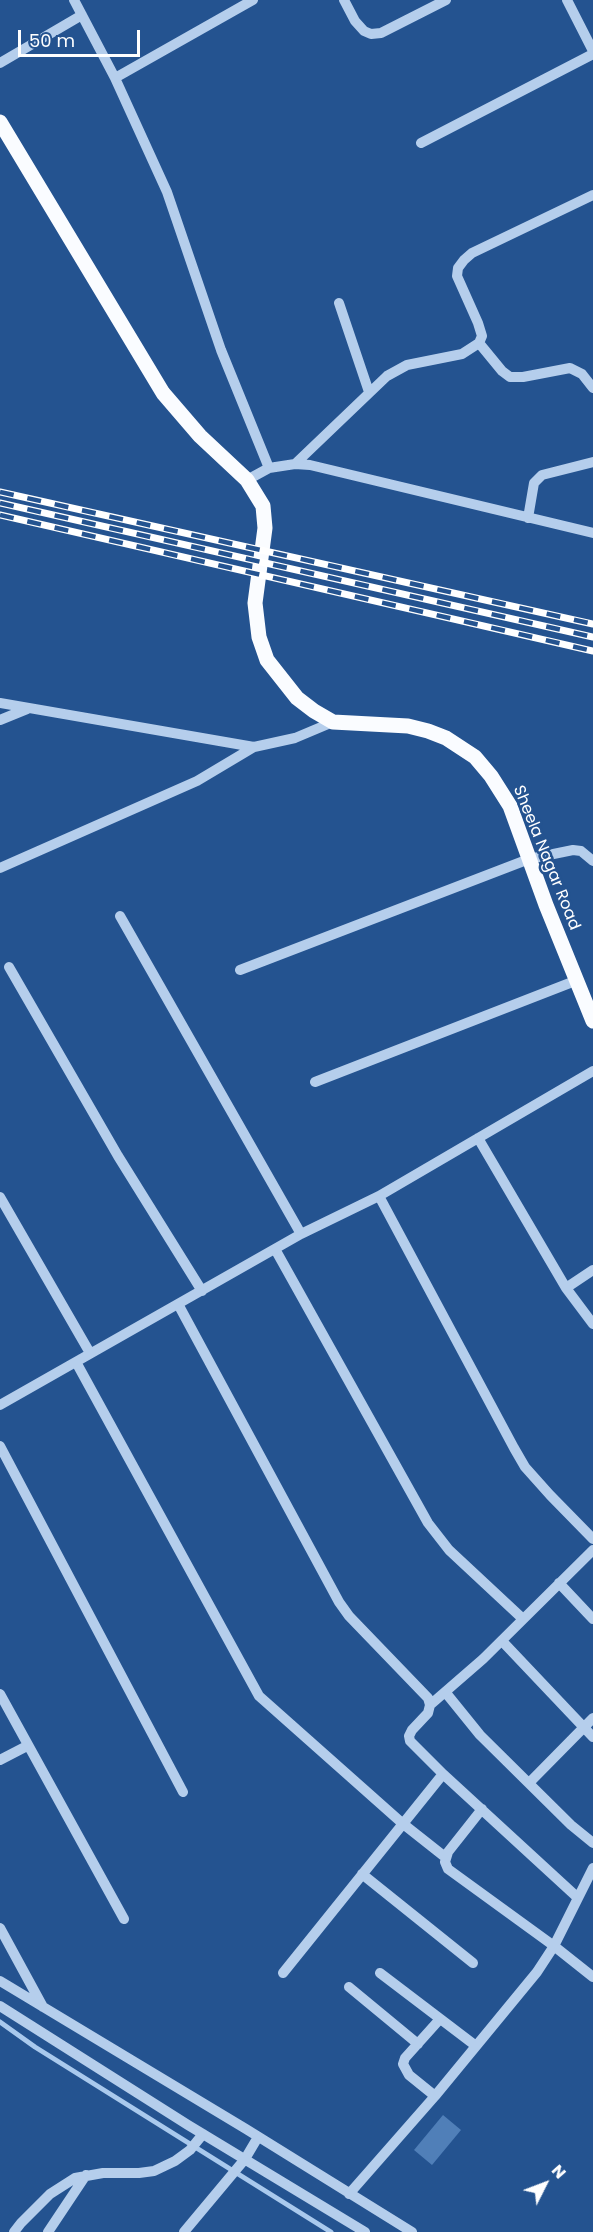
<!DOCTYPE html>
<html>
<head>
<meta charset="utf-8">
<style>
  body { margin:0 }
  #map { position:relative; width:593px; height:2232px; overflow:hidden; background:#245390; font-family:Poppins,sans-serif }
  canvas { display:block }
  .north { position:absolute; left:515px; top:2154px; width:60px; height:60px; -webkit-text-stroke:4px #245390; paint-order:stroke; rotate:48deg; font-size:16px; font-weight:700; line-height:24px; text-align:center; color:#fff }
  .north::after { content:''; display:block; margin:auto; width:21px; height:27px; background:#fff; clip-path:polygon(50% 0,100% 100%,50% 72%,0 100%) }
  .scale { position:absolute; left:18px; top:30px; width:122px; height:27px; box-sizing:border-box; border:3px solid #fff; border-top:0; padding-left:8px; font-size:18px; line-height:21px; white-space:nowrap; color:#fff; -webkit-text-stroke:4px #245390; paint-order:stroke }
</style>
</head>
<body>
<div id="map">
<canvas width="593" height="2232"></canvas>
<div class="north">N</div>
<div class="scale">50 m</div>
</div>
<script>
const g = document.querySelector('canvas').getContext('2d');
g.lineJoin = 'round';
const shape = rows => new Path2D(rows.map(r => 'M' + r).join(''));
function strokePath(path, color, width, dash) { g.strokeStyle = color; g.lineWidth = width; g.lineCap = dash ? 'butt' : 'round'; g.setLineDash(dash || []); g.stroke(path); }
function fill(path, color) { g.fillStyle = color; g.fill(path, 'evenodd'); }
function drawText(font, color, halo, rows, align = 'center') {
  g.font = font + ' Poppins,sans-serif'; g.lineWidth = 5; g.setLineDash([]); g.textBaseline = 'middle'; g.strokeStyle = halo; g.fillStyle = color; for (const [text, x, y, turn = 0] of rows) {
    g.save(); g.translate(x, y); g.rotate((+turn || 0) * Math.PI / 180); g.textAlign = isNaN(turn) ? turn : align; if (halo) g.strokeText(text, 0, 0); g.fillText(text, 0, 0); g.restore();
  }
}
strokePath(shape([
  [0,2022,35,2047,331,2232]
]), '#a9c9ed', 5);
fill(shape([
  [443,2115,461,2130,432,2165,414,2150]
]), '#507fb8');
strokePath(shape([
  [74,0,115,78,167,192,221,350,269,468],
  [344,0,355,21,364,31,371,34,381,33,446,0],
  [567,0,593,51],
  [0,63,82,15],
  [115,78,253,0],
  [421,143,593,54],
  [339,303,369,392],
  [479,343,502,371,510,377,523,377,570,368,582,374,593,388],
  [295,464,387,376,407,365,462,354,479,343,482,336,478,323,457,276,458,268,464,260,472,253,593,195],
  [247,480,269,468,295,464,310,465,593,533],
  [528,518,534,483,542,475,593,462],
  [0,703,254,747],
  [0,720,27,709],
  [0,868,197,781,254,747,295,738,333,722],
  [120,916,301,1234],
  [9,967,118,1156,202,1291],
  [240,970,529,859,573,850,581,851,593,861],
  [315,1082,575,981],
  [478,1138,566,1288,593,1324],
  [379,1196,514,1448,525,1467,550,1495,593,1539],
  [0,1197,90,1353],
  [275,1249,428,1523,449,1550,523,1619],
  [566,1288,593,1270],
  [178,1304,339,1602,349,1616,428,1698,430,1705,428,1713,412,1730,409,1736,410,1741,443,1774,283,1973],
  [76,1362,259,1696,402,1823,445,1857],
  [0,1405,301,1234,379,1196,593,1071],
  [0,1446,183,1792],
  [559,1583,593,1619],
  [502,1641,593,1737],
  [446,1693,480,1735,571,1825,593,1843],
  [0,1694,124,1919],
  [430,1705,483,1659,593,1550],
  [0,1760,27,1746],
  [443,1774,578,1898],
  [529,1783,593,1718],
  [482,1809,448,1852,445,1862,448,1869,554,1946,593,1977],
  [362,1874,473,1963],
  [0,1928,43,2007],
  [380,1973,476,2046],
  [0,1981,246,2129,412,2232],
  [349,1987,418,2044],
  [0,2006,188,2125,365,2232],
  [435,2096,409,2075,403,2064,405,2058,440,2019],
  [349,2194,435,2096,537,1972,554,1946,593,1868],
  [14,2232,21,2223,50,2194,75,2178,103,2173,139,2173,154,2171,175,2161,190,2150,203,2134],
  [48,2232,86,2175],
  [184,2232,245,2159,258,2137]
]), '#b5ceec', 10);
strokePath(shape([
  [0,122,163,393,200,436,247,480,263,506,265,528,255,603,259,637,267,660,297,698,314,711,333,722,408,726,428,731,446,738,475,757,491,776,510,806,546,905,593,1021]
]), '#fafcff', 15);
const rail = shape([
  [0,492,593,624],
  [0,503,593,637],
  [0,515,593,651]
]);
strokePath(rail, '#fff', 7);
strokePath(rail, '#245390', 4.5, [14]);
drawText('16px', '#fff', '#245390', [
  ["Sheela Nagar Road",546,858,68]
]);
</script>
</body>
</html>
